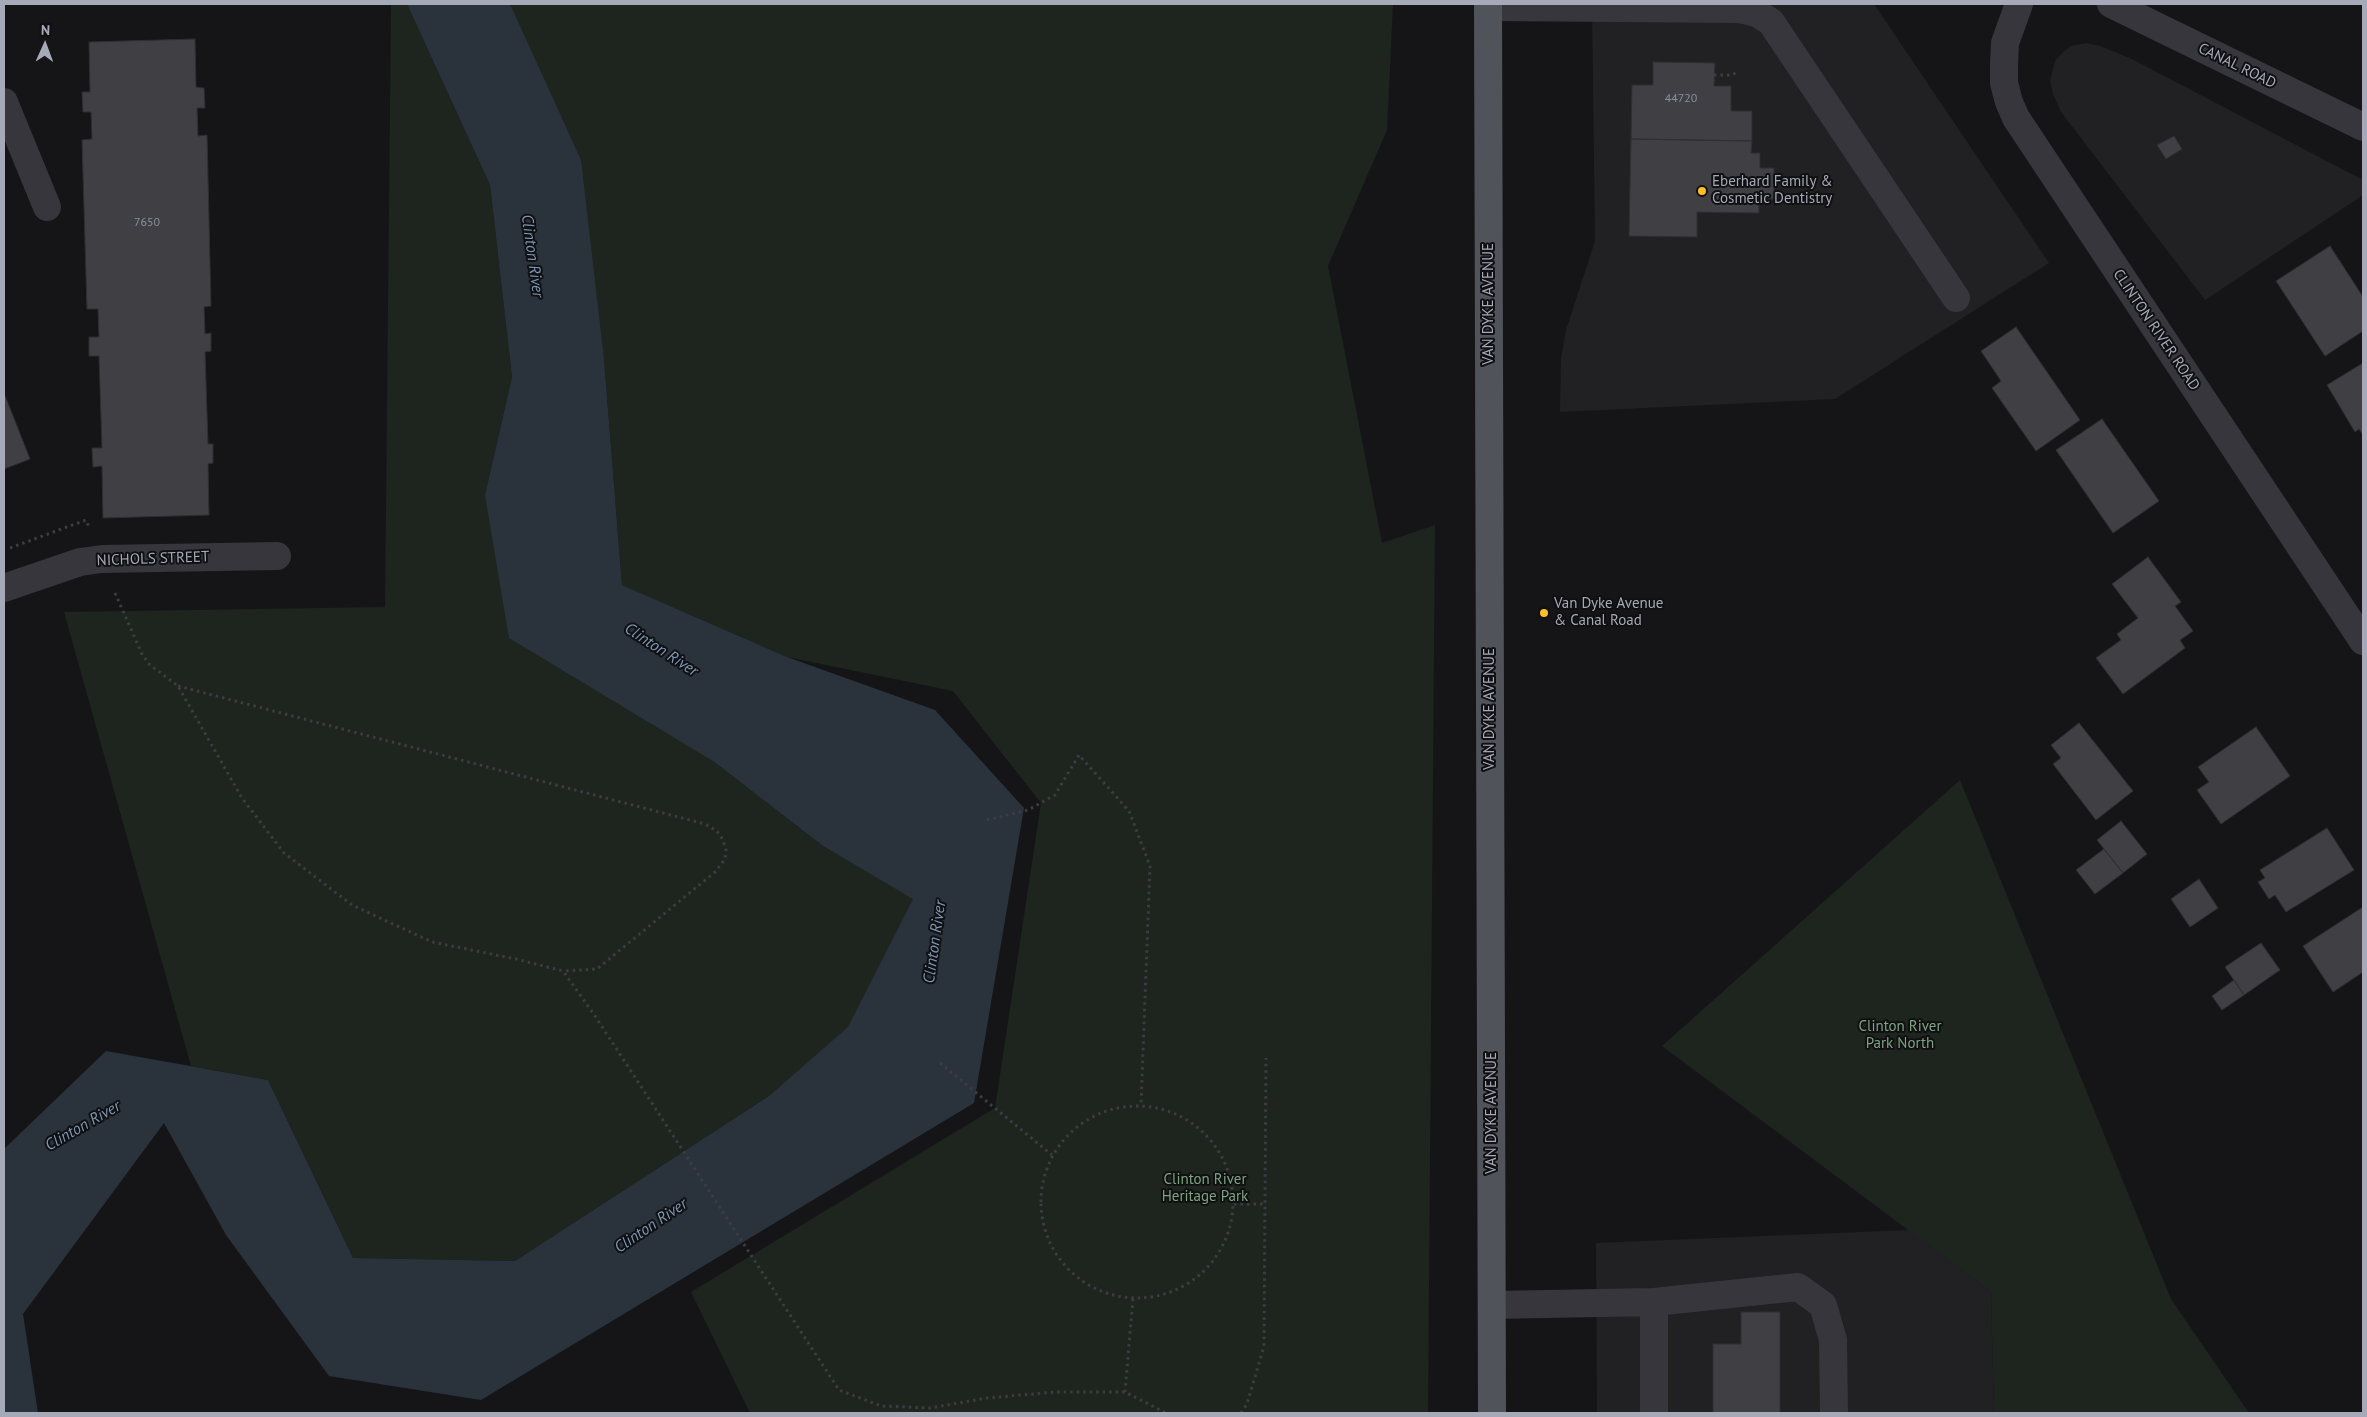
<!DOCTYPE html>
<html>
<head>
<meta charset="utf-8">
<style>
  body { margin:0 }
  #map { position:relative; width:2367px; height:1417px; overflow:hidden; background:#151517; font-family:"PT Sans",sans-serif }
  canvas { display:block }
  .frame { position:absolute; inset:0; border:5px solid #a6aab8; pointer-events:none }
  .north { position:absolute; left:20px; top:20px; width:50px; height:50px; -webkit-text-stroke:4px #101012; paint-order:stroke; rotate:2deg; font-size:14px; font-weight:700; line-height:20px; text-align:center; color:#a6aab8 }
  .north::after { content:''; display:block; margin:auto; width:18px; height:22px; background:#a6aab8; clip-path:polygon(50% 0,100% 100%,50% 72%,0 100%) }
</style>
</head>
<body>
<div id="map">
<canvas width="2367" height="1417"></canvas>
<div class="frame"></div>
<div class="north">N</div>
</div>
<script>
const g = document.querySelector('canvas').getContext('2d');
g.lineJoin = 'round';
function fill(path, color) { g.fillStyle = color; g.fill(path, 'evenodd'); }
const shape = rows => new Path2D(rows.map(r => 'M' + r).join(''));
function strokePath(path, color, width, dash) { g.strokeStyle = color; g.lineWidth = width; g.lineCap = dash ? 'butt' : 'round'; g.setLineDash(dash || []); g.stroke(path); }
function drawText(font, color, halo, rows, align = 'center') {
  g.font = font + ' "PT Sans",sans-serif'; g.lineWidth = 4; g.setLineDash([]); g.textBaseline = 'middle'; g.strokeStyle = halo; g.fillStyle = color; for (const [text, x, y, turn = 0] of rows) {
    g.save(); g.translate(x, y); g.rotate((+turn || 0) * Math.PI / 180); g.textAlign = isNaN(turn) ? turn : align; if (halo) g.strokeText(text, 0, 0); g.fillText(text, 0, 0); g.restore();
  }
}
fill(shape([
  [1592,4,1874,4,2049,263,1835,399,1560,412,1561,358,1566,330,1595,241],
  [2086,43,2100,46,2132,59,2363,180,2363,195,2205,300,2061,112,2053,94,2050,81,2055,61,2063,52,2071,46],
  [1909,1230,1991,1292,1994,1413,1597,1413,1596,1243]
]), '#212124');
fill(shape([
  [391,4,407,4,490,185,512,377,485,495,713,761,823,846,914,898,849,1027,769,1096,515,1261,353,1258,268,1080,191,1066,64,612,385,607],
  [510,4,1393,4,1387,130,1328,266,1382,543,1435,525,1428,1413,750,1413,691,1292,995,1108,1041,803,953,691,787,657,622,585,604,359],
  [1960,780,2171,1299,2249,1413,1994,1413,1991,1292,1662,1046]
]), '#1d251e');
fill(shape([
  [407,4,510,4,581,160,604,359,622,585,787,657,935,710,1024,808,974,1103,481,1400,329,1376,226,1235,164,1123,23,1314,38,1413,4,1413,4,1149,106,1051,268,1080,353,1258,515,1261,769,1096,848,1027,913,899,823,846,713,761,509,638,485,495,512,377,490,185]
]), '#2a333b');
const building = shape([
  [195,39,196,87,204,88,205,108,197,108,198,136,207,135,211,306,204,307,205,334,211,333,211,351,205,352,208,444,213,444,213,463,208,464,209,515,103,518,102,466,93,467,92,448,102,448,99,356,89,356,89,337,99,337,98,309,87,309,82,140,92,139,91,112,83,112,82,92,90,92,89,42,195,39],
  [1653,62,1715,63,1714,86,1731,86,1731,111,1752,111,1752,141,1631,139,1632,85,1653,85,1653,62],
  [2174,136,2182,149,2166,159,2157,145,2174,136],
  [1631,139,1752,141,1751,153,1760,153,1760,168,1774,168,1774,199,1759,199,1759,213,1697,212,1697,237,1629,236,1631,139],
  [2330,246,2363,297,2363,331,2325,356,2276,281,2330,246],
  [2016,327,2080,420,2036,451,1992,388,2001,381,1981,351,2016,327],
  [2363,363,2363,435,2359,429,2355,432,2327,385,2363,363],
  [4,393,30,459,4,469,4,393],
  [2102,419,2159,501,2113,533,2056,450,2102,419],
  [2148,557,2181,602,2175,606,2193,631,2180,640,2185,648,2123,694,2096,658,2121,640,2117,634,2138,618,2112,584,2148,557],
  [2079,723,2133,791,2096,820,2053,764,2061,758,2051,745,2079,723],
  [2256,727,2290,776,2221,824,2197,790,2209,782,2198,767,2256,727],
  [2121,821,2147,854,2123,873,2097,840,2121,821],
  [2327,828,2354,870,2286,912,2275,895,2269,899,2258,882,2265,878,2260,870,2327,828],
  [2104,849,2123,873,2095,894,2076,870,2104,849],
  [2199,879,2218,908,2190,927,2171,899,2199,879],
  [2363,907,2363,972,2333,992,2303,946,2363,907],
  [2261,943,2280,970,2244,995,2225,967,2261,943],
  [2234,980,2244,995,2222,1010,2212,996,2234,980],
  [1741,1312,1780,1312,1780,1413,1713,1413,1713,1344,1741,1344,1741,1312]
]);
fill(building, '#3f3f44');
strokePath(building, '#2f2f33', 1);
strokePath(shape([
  [1714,75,1732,75,1739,71],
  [1774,184,1793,184,1807,174],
  [10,548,86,520,89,527],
  [115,593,142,654,150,665,178,686,242,798,284,853,352,905,432,942,516,959,563,971,595,1016,839,1390,881,1406,930,1408,987,1398,1056,1392,1125,1392,1166,1413],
  [178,686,705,824,717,831,723,840,726,850,725,859,715,872,597,969,563,971],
  [987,820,1028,810,1055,795,1079,755,1129,811,1150,866,1141,1105],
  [940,1063,1052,1155],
  '1041 1202a96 96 0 1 1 192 0a96 96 0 1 1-192 0Z',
  [1234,1204,1265,1204],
  [1125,1392,1133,1298],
  [1241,1413,1247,1404,1264,1346,1266,1058]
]), '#3c3d43', 3, [2.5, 4]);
strokePath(shape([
  [2019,4,2005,43,2004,65,2004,83,2009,102,2016,118,2363,641],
  [2111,4,2363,127],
  [1488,7,1740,9,1757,13,1771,22,1956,298],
  [4,102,47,207],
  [4,588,80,562,102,559,277,556],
  [1492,1305,1654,1302,1798,1287,1823,1305,1833,1340,1834,1413],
  [1654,1413,1654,1302]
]), '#36363c', 28);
strokePath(shape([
  [1488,4,1492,1413]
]), '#51535b', 28);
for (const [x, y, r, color] of [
  [1702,191,5,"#fcbf27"],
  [1544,613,5,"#fcbf27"]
]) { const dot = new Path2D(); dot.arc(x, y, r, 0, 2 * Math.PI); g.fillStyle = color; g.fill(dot); strokePath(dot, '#101012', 2); }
drawText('12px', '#8c8f9b', null, [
  ["44720",1681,99],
  ["7650",147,223]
]);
drawText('15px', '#a6aab8', '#101012', [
  ["CANAL ROAD",2237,66,26],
  ["VAN DYKE AVENUE",1489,304,-90],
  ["CLINTON RIVER ROAD",2156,330,56],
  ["NICHOLS STREET",153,559,-2],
  ["VAN DYKE AVENUE",1490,709,-90],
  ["VAN DYKE AVENUE",1492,1113,-90]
]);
drawText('15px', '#a6aab8', '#101012', [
  ["Eberhard Family &",1712,182],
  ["Cosmetic Dentistry",1712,199],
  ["Van Dyke Avenue",1554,604],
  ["& Canal Road",1554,621]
], 'left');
drawText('15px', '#7ca480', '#101012', [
  ["Clinton River",1900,1027],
  ["Park North",1900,1044],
  ["Clinton River",1205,1180],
  ["Heritage Park",1205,1197]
]);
drawText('italic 16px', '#7b97b5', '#101012', [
  ["Clinton River",532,256,82],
  ["Clinton River",661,650,33],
  ["Clinton River",935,942,-82],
  ["Clinton River",83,1126,-30],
  ["Clinton River",651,1226,-34]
]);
</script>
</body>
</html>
